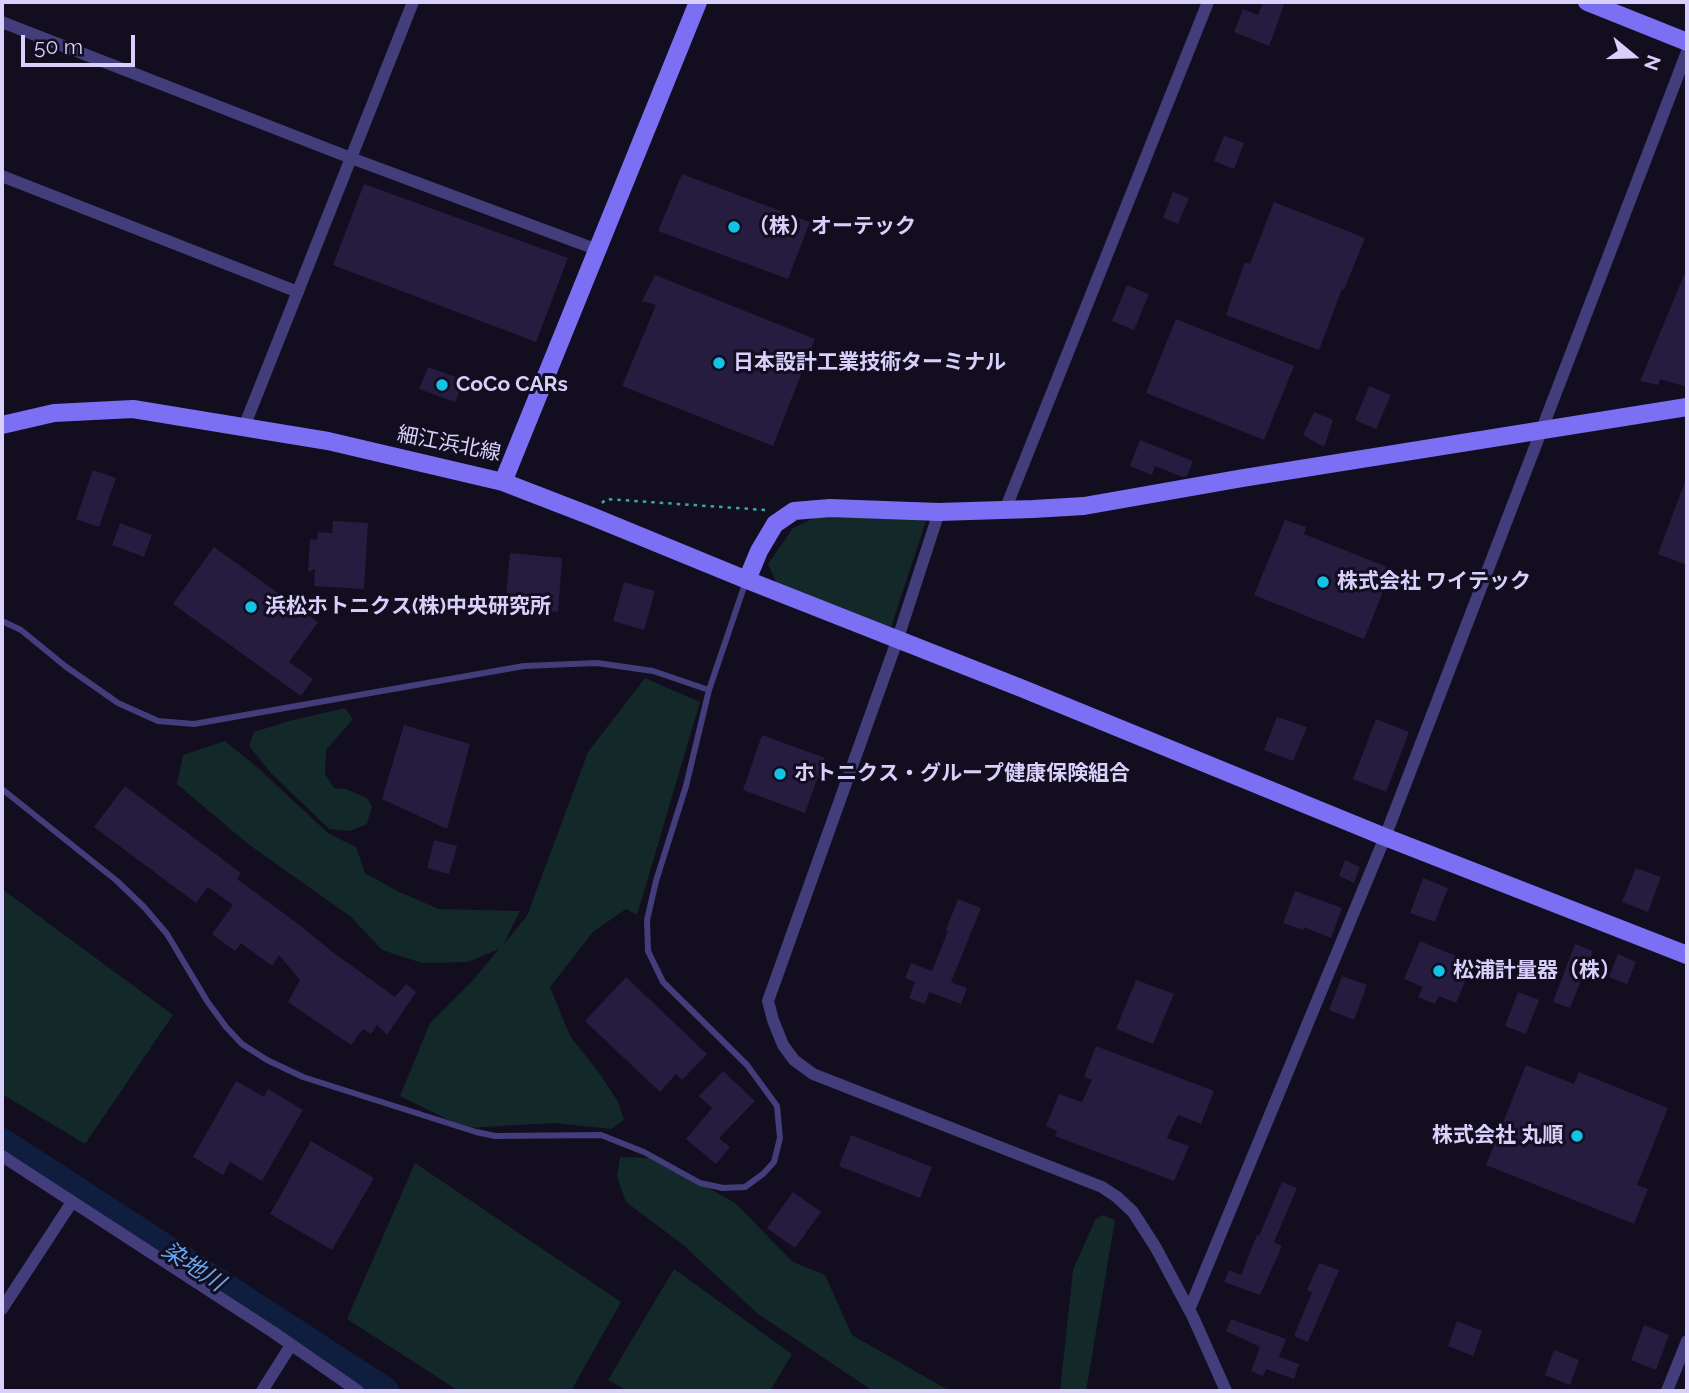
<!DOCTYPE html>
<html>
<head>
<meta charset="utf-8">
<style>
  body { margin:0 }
  #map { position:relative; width:1689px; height:1393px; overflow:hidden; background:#120e1f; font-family:Raleway,sans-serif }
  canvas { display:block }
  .frame { position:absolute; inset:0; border:4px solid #d8d0fb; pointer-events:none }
  .north { position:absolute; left:1598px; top:21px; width:70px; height:70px; -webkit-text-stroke:5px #120e1f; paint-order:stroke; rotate:109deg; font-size:19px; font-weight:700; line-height:28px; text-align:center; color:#d8d0fb }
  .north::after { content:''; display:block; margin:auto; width:24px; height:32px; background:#d8d0fb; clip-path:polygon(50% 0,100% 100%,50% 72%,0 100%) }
  .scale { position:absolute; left:21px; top:35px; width:114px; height:32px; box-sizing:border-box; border:4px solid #d8d0fb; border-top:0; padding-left:9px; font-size:21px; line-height:24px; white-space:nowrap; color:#d8d0fb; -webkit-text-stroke:5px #120e1f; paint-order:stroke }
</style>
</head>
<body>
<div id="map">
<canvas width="1689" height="1393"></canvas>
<div class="frame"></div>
<div class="north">N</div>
<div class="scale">50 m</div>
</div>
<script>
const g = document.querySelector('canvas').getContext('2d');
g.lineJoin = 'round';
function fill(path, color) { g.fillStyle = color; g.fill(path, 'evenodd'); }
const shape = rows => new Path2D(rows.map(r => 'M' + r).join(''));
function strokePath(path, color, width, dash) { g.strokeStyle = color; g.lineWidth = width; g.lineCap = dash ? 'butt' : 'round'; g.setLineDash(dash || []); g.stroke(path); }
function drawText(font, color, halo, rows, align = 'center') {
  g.font = font + ' Raleway,"Noto Sans JP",sans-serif'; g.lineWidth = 6; g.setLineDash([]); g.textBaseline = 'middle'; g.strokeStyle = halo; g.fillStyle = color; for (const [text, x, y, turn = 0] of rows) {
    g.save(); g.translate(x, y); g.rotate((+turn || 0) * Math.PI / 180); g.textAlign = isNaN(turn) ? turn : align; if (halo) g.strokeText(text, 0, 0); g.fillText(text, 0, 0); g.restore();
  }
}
fill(shape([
  [820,515,926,521,891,627,777,584,768,564,793,528],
  [645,678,700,702,637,915,626,909,593,932,550,987,570,1036,600,1074,618,1102,624,1120,611,1129,555,1123,465,1128,400,1096,430,1023,473,980,499,949,468,962,422,963,382,950,351,917,248,844,177,784,183,755,225,741,257,767,329,834,356,847,365,873,399,892,439,909,520,911,503,945,527,916,588,752],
  [345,708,353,719,326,750,325,774,334,788,346,789,367,798,372,807,367,824,350,831,329,829,270,772,249,746,254,732,289,721],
  [2,889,173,1015,85,1144,2,1094],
  [620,1157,656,1158,735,1203,793,1262,825,1275,852,1335,950,1391,873,1391,758,1314,682,1244,626,1202,617,1177],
  [415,1163,621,1302,571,1391,459,1391,347,1319],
  [1103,1215,1115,1220,1086,1391,1060,1391,1073,1270,1095,1220],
  [674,1269,792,1354,770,1391,628,1391,608,1380]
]), '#122829');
strokePath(shape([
  [2,1142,385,1391]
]), '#0f1d3e', 28);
fill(shape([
  [1263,2,1285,2,1269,46,1234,32,1243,9,1258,15],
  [1224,136,1244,143,1234,169,1214,161],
  [682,174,810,222,788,279,658,231],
  [364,184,568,258,536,342,333,265],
  [1173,192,1189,198,1178,224,1163,218],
  [1274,202,1365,238,1344,290,1342,289,1319,350,1226,315,1245,262,1250,264],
  [1687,268,1687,387,1660,379,1658,385,1640,381],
  [655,275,815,339,773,446,622,386,656,305,642,301],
  [1127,285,1149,294,1134,330,1112,321],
  [1176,319,1294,366,1264,440,1146,393],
  [428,367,464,380,455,402,419,389],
  [1369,386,1391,395,1376,429,1355,420],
  [1314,412,1333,420,1324,447,1303,435],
  [1140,440,1193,461,1187,476,1182,477,1155,466,1152,475,1130,466],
  [93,470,116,478,99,527,76,519],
  [1686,479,1687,479,1687,565,1658,554],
  [1285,520,1306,527,1304,534,1392,569,1364,639,1254,595],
  [333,521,368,523,364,589,314,586,315,569,308,572,310,539,317,540,318,532,332,533],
  [120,523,152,535,144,557,112,545],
  [214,547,318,622,289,662,313,679,301,696,173,604],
  [510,553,562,558,558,612,505,607],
  [624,582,655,591,644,630,613,621],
  [1277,717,1307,727,1293,761,1264,750],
  [1376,719,1409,732,1386,792,1353,779],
  [404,725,470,744,447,829,382,799],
  [762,735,825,758,805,813,743,790],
  [125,786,241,873,237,879,301,926,334,953,395,997,406,984,416,992,387,1035,377,1025,371,1034,363,1029,351,1045,288,1002,300,980,279,955,272,966,241,943,235,951,212,934,233,905,208,887,196,903,94,827],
  [434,840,457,846,449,874,427,868],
  [1345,860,1360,867,1354,883,1339,876],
  [1636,868,1661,877,1648,912,1622,902],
  [1423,878,1448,888,1435,922,1410,913],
  [1295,891,1342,908,1331,938,1304,927,1303,930,1283,923],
  [958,899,981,908,951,982,967,988,961,1004,929,992,925,1004,909,998,915,982,905,978,911,963,932,971,948,931,946,930],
  [1420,941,1473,963,1456,1003,1439,996,1435,1004,1418,997,1423,987,1404,979],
  [1575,944,1593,951,1570,1008,1553,1002],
  [1618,954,1636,962,1627,984,1609,977],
  [1342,976,1367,985,1354,1020,1329,1010],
  [626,977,707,1054,682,1080,676,1074,660,1092,585,1021],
  [1136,980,1174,994,1153,1044,1116,1029],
  [1518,992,1539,1000,1526,1034,1505,1026],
  [1096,1046,1214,1091,1201,1124,1178,1115,1167,1138,1189,1146,1174,1181,1055,1136,1057,1131,1046,1126,1059,1094,1082,1102,1092,1080,1084,1077],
  [1526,1065,1574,1084,1579,1072,1668,1108,1637,1185,1648,1189,1634,1224,1486,1165],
  [723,1071,755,1101,719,1138,730,1147,716,1164,686,1139,712,1108,699,1096],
  [236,1081,264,1097,268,1089,303,1110,262,1181,230,1162,223,1175,193,1157],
  [851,1135,932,1167,920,1198,839,1166],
  [311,1141,374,1178,332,1250,270,1214],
  [1282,1182,1297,1188,1274,1242,1282,1246,1260,1295,1224,1282,1229,1270,1241,1275,1257,1235,1259,1236],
  [793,1192,821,1212,795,1248,767,1228],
  [1319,1263,1339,1270,1308,1342,1294,1336,1312,1292,1307,1290],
  [1231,1319,1286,1339,1279,1357,1299,1364,1294,1379,1266,1369,1263,1376,1251,1371,1260,1347,1226,1331],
  [1457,1321,1482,1331,1473,1356,1448,1346],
  [1644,1325,1669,1335,1656,1370,1631,1360],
  [1554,1350,1579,1360,1570,1385,1545,1375]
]), '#251c3f');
strokePath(shape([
  [602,503,606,499,765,510]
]), '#37a8a8', 2.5, [3.5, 5]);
strokePath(shape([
  [2,621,21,630,65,666,118,703,158,721,194,724,524,666,597,663,653,671,709,690],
  [2,789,117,881,144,907,167,934,207,1001,226,1027,242,1044,267,1060,303,1077,476,1132,495,1136,601,1135,644,1152,700,1183,723,1188,745,1187,763,1174,774,1162,780,1138,777,1106,747,1065,663,982,648,951,647,920,656,881,686,786,709,690,746,581]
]), '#433d7b', 6);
strokePath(shape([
  [2,22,351,158,598,250],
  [2,176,298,292],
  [244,427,413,2],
  [1005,510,1208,2],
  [939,512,898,638,768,1001,773,1020,783,1045,794,1060,813,1074,1102,1187,1117,1197,1133,1212,1156,1248,1193,1317,1226,1391],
  [2,1156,273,1332,358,1391],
  [2,1309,72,1202],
  [1189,1310,1385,837,1687,52],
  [262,1391,291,1345],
  [1667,1391,1687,1341]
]), '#433d7b', 12);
strokePath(shape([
  [1587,2,1687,42],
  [2,425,54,413,133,409,328,441,503,482,591,516,747,580,1021,688,1385,837,1687,955],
  [503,482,698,2],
  [747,580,759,551,775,524,794,511,830,508,939,512,1033,509,1084,506,1243,478,1687,407]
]), '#7b6ff4', 18);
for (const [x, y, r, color] of [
  [734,227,7,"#12c3e5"],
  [719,363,7,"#12c3e5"],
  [442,385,7,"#12c3e5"],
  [1323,582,7,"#12c3e5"],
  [251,607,7,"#12c3e5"],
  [780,774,7,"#12c3e5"],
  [1439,971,7,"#12c3e5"],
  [1577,1136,7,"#12c3e5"]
]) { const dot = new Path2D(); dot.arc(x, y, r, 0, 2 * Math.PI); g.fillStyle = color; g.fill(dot); strokePath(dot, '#120e1f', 2.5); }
drawText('bold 21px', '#d8d0fb', '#120e1f', [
  ["（株）オーテック",748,227],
  ["日本設計工業技術ターミナル",733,363],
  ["CoCo CARs",456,385],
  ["株式会社 ワイテック",1337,582],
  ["浜松ホトニクス(株)中央研究所",265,607],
  ["ホトニクス・グループ健康保険組合",794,774],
  ["松浦計量器（株）",1453,971],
  ["株式会社 丸順",1563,1136,"right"]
], 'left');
drawText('21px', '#d8d0fb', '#120e1f', [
  ["細江浜北線",449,444,11]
]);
drawText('italic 23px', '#67a9f3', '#120e1f', [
  ["染地川",193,1267,33]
]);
</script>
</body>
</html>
